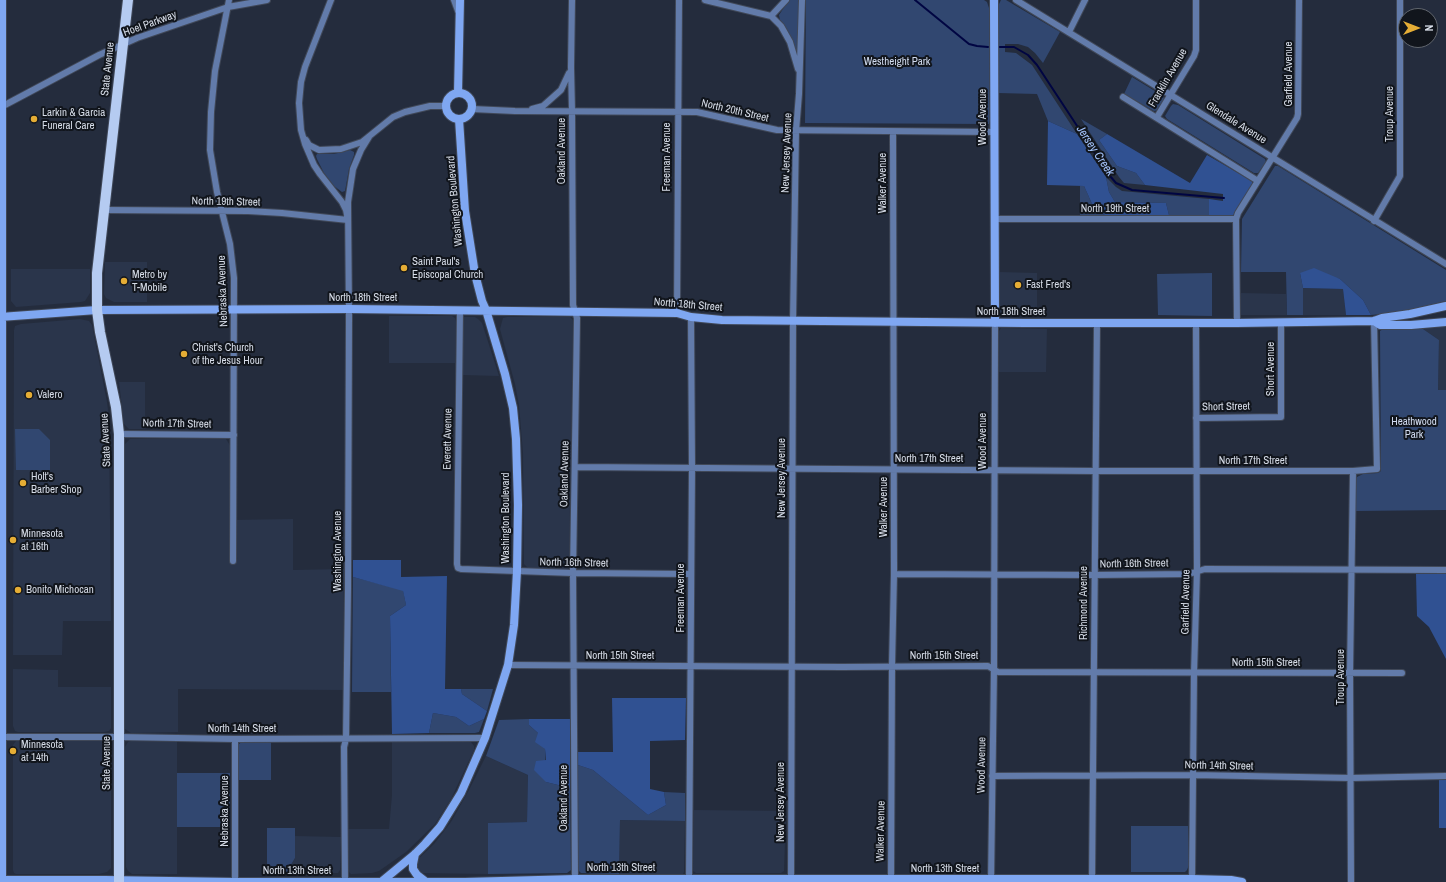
<!DOCTYPE html>
<html>
<head>
<meta charset="utf-8">
<style>
  body { margin:0 }
  #map { position:relative; width:1446px; height:882px; overflow:hidden; background:#242c3d; font-family:"Archivo Narrow",sans-serif }
  canvas { display:block }
  .north { position:absolute; left:1398px; top:8px; width:40px; height:40px; box-sizing:border-box; background:#11151c; border:1px solid #60656d; border-radius:50%; rotate:90deg; font-size:11px; font-weight:700; line-height:16px; text-align:center; color:#d6dce7 }
  .north::after { content:''; display:block; margin:auto; width:14px; height:18px; background:#e5ad35; clip-path:polygon(50% 0,100% 100%,50% 72%,0 100%) }
</style>
</head>
<body>
<div id="map">
<canvas width="1446" height="882"></canvas>
<div class="north">N</div>
</div>
<script>
const g = document.querySelector('canvas').getContext('2d');
g.lineJoin = 'round';
function fill(path, color) { g.fillStyle = color; g.fill(path, 'evenodd'); }
const shape = rows => new Path2D(rows.map(r => 'M' + r).join(''));
function strokePath(path, color, width, dash) { g.strokeStyle = color; g.lineWidth = width; g.lineCap = dash ? 'butt' : 'round'; g.setLineDash(dash || []); g.stroke(path); }
function drawText(font, color, halo, rows, align = 'center') {
  g.font = font + ' "Archivo Narrow",sans-serif'; g.lineWidth = 4; g.setLineDash([]); g.textBaseline = 'middle'; g.strokeStyle = halo; g.fillStyle = color; for (const [text, x, y, turn = 0] of rows) {
    g.save(); g.translate(x, y); g.rotate((+turn || 0) * Math.PI / 180); g.textAlign = isNaN(turn) ? turn : align; if (halo) g.strokeText(text, 0, 0); g.fillText(text, 0, 0); g.restore();
  }
}
fill(shape([
  [105,262,147,262,147,302,114,302,106,298,104,294],
  [11,269,90,269,90,293,85,301,81,302,16,307,11,301],
  [999,272,1037,273,1037,315,1003,316,1000,314],
  [1303,288,1343,289,1346,315,1303,315],
  [1241,293,1286,294,1287,315,1241,315],
  [389,316,452,316,455,318,456,321,455,363,389,363],
  [464,317,475,317,478,319,482,323,499,376,462,375,462,319],
  [507,317,570,317,573,320,569,568,565,570,528,568,524,564,523,453,519,405,515,384,500,329,503,318],
  [80,319,89,321,92,325,107,402,109,418,111,621,63,621,62,655,13,655,14,330,15,326,21,324],
  [1446,326,1446,390,1438,390,1439,340,1423,329],
  [1001,328,1047,329,1046,372,998,372,999,331],
  [119,382,145,382,145,429,129,429,124,424],
  [130,439,226,439,231,447,230,520,293,519,293,570,344,569,343,690,178,689,178,732,131,733,125,729,124,445],
  [13,669,58,670,58,687,111,687,111,728,109,731,104,732,18,732,15,731,13,726],
  [16,741,102,741,108,742,111,745,111,868,107,872,99,874,16,874,14,873,13,870,13,745],
  [131,741,177,742,177,874,132,874,128,871,126,867,125,747,128,742],
  [467,741,471,742,474,746,474,750,451,799,435,824,406,852,379,871,372,873,351,874,348,871,348,829,389,829,392,795,392,742],
  [486,756,528,775,527,822,488,823,488,874,419,873,416,870,417,860,434,844,451,822,469,790],
  [694,810,786,811,784,871,781,873,696,873,693,871],
  [620,820,685,821,684,872,683,874,619,874],
  [295,836,341,837,340,870,338,873,289,873,289,868,295,858]
]), '#2a354b');
fill(shape([
  [789,0,798,0,798,51,795,51,791,38,780,20,779,15],
  [806,0,984,0,987,2,989,8,990,121,989,124,805,123],
  [1001,0,1006,0,1060,32,1043,63,1035,53,1028,47,1018,44,1005,44,1005,52,1016,53,1032,65,1077,134,1048,121,1037,94,998,93,999,4],
  [1132,77,1163,96,1164,99,1158,110,1154,111,1124,94],
  [1173,104,1178,105,1265,159,1266,162,1258,173,1254,173,1167,119,1165,116,1171,106],
  [1081,119,1107,134,1099,140,1117,166,1136,173,1145,185,1124,183,1119,177],
  [350,150,354,152,354,155,349,169,345,191,342,192,334,186,324,173,317,159,316,156,317,154,334,154],
  [1275,166,1278,166,1446,270,1446,301,1402,312,1371,315,1363,300,1340,279,1300,273,1303,288,1303,315,1287,315,1286,272,1241,272,1242,219],
  [1106,177,1116,187,1122,191,1209,199,1209,215,1169,215,1166,203,1115,202,1109,192],
  [1080,186,1084,186,1093,206,1106,216,1080,216],
  [1212,273,1212,316,1158,315,1157,274],
  [1383,329,1423,329,1439,340,1438,390,1446,390,1446,510,1355,511,1355,480,1357,477,1363,474,1378,473,1381,471,1381,468,1380,331],
  [15,429,39,429,50,440,50,470,16,470],
  [353,577,403,590,406,605,390,616,391,692,352,692],
  [461,689,493,689,487,711,462,694],
  [433,713,456,717,469,726,484,719,479,732,475,733,429,733],
  [529,719,529,725,538,733,545,749,546,782,570,788,571,870,567,873,488,874,488,823,527,822,528,775,486,756,499,720],
  [243,741,271,741,271,780,239,780,239,744],
  [578,765,593,770,648,815,666,805,664,792,685,793,685,821,620,820,619,874,581,873,578,870],
  [177,773,230,773,230,827,177,827],
  [1131,826,1188,826,1189,865,1187,870,1185,872,1131,872],
  [267,828,295,828,295,858,289,868,289,873,267,873]
]), '#314770');
fill(shape([
  [1048,121,1077,134,1106,177,1109,192,1115,202,1166,203,1169,215,1106,216,1093,206,1084,186,1047,185],
  [1107,134,1190,183,1207,155,1252,181,1252,185,1235,214,1229,217,1209,215,1209,199,1223,201,1223,194,1145,185,1136,173,1117,166,1099,140],
  [1314,268,1340,279,1363,300,1371,315,1346,315,1343,289,1303,288,1300,273],
  [353,560,401,560,401,577,447,576,445,689,461,689,462,694,487,711,484,719,469,726,456,717,433,713,429,733,392,734,390,616,406,605,403,591,353,577],
  [1416,574,1446,574,1446,659,1429,627,1417,616],
  [612,698,686,698,685,740,650,741,650,789,664,792,666,805,648,815,593,770,578,765,578,752,613,752],
  [529,719,570,719,570,788,546,782,534,770,536,761,546,760,545,749,535,742,538,733,529,725],
  [1439,780,1446,780,1446,828,1439,828]
]), '#305192');
strokePath(shape([
  [915,0,969,44,977,46,988,47],
  [999,47,1014,47,1028,55,1037,65,1110,176,1116,183,1132,190,1224,198]
]), '#000542', 2);
const street = shape([
  [229,0,215,71,211,112,210,150,217,192,230,244,234,278,233,561],
  [454,0,458,11],
  [572,0,571,67,572,111,573,305,577,318,573,573,575,882],
  [705,0,771,16],
  [1016,0,1446,264],
  [771,16,781,26,790,42,798,69],
  [771,16,786,0],
  [1069,32,1085,0],
  [1123,97,1258,181],
  [3,106,99,55,137,38,228,7,267,0],
  [472,109,515,111,697,112,777,130,994,132],
  [532,109,543,106,561,90,569,73],
  [1157,117,1194,56,1196,50,1196,0],
  [306,140,309,145,319,150,341,149,362,142,393,117,405,112,430,106,446,106],
  [104,210,248,211,282,213,348,220,346,210,342,202,320,174,314,165,305,144,301,130,299,103,301,82,305,67,331,0],
  [994,219,1236,219],
  [1374,221,1400,176,1400,0],
  [460,310,457,564,458,568,461,569,573,573,691,574],
  [677,313,679,0],
  [1237,323,1236,219,1238,213,1297,118,1298,114,1299,0],
  [1196,418,1281,417,1281,322],
  [119,434,234,435],
  [576,467,1095,471,1353,471,1377,469,1374,321],
  [894,574,1094,575,1189,574,1205,569,1446,570],
  [508,665,842,667,988,666,998,672,1402,673],
  [0,737,119,737,235,739,485,738],
  [235,739,235,882],
  [992,776,1193,775,1351,778,1446,776],
  [689,880,692,468,691,317],
  [345,882,344,747,346,739,348,589,349,317,348,202,353,169,361,150,369,137],
  [791,882,793,321,796,131,799,94,802,0],
  [891,882,892,666,894,574,893,132],
  [991,882,994,669,995,323],
  [1092,882,1097,323],
  [1192,882,1194,673,1197,571,1196,322],
  [1351,882,1350,673,1353,471]
]);
const secondary = shape([
  [994,0,995,323],
  [458,93,460,0],
  '446 106a13 13 0 1 1 26 0a13 13 0 1 1-26 0Z',
  [0,317,97,310,349,309,677,313,691,317,722,320,1025,323,1237,323,1374,321,1382,318,1410,314,1446,306],
  [1374,321,1380,325,1411,325,1446,322],
  [415,854,413,864,413,869,417,875,426,882],
  [0,880,105,880,235,882,465,882,575,879,1192,879,1231,880,1242,882],
  [2,882,2,0],
  [381,882,415,854,425,844,440,827,461,793,485,738,508,665,514,625,517,571,518,505,516,439,513,408,505,374,486,310,482,301,475,274,465,211,459,119]
]);
const primary = shape([
  [119,882,119,434,116,407,100,332,97,310,97,273,128,0]
]);
strokePath(street, '#404858', 8);
strokePath(secondary, '#404858', 10);
strokePath(primary, '#404858', 12);
strokePath(street, '#627baa', 6);
strokePath(secondary, '#7fa7f2', 8);
strokePath(primary, '#b5cbf1', 10);
for (const [x, y, r, color] of [
  [34,119,4,"#e5ad35"],
  [404,268,4,"#e5ad35"],
  [124,281,4,"#e5ad35"],
  [1018,285,4,"#e5ad35"],
  [184,354,4,"#e5ad35"],
  [29,395,4,"#e5ad35"],
  [23,483,4,"#e5ad35"],
  [13,540,4,"#e5ad35"],
  [18,590,4,"#e5ad35"],
  [13,751,4,"#e5ad35"]
]) { const dot = new Path2D(); dot.arc(x, y, r, 0, 2 * Math.PI); g.fillStyle = color; g.fill(dot); strokePath(dot, '#11151c', 1.5); }
drawText('11px', '#d6dce7', '#11151c', [
  ["Hoel Parkway",150,24,-20],
  ["State Avenue",108,69,-84],
  ["Garfield Avenue",1289,74,-90],
  ["Franklin Avenue",1168,78,-60],
  ["North 20th Street",735,111,13],
  ["Troup Avenue",1390,114,-90],
  ["Wood Avenue",983,117,-90],
  ["Glendale Avenue",1236,123,32],
  ["Oakland Avenue",562,151,-90],
  ["New Jersey Avenue",787,153,-88],
  ["Freeman Avenue",667,157,-90],
  ["Walker Avenue",883,183,-90],
  ["Washington Boulevard",455,201,-95],
  ["North 19th Street",226,202,1],
  ["North 19th Street",1115,209],
  ["Nebraska Avenue",223,291,-92],
  ["North 18th Street",363,298],
  ["North 18th Street",688,305,5],
  ["North 18th Street",1011,312],
  ["Short Avenue",1271,369,-90],
  ["Short Street",1226,407,-1],
  ["North 17th Street",177,424,1],
  ["Everett Avenue",448,439,-89],
  ["State Avenue",106,440,-93],
  ["Wood Avenue",983,441,-90],
  ["North 17th Street",929,459],
  ["North 17th Street",1253,461],
  ["Oakland Avenue",565,474,-89],
  ["New Jersey Avenue",782,478,-90],
  ["Walker Avenue",884,507,-90],
  ["Washington Boulevard",506,518,-90],
  ["Washington Avenue",338,551,-90],
  ["North 16th Street",574,563,1],
  ["North 16th Street",1134,564,-1],
  ["Freeman Avenue",681,598,-90],
  ["Garfield Avenue",1186,602,-89],
  ["Richmond Avenue",1084,603,-90],
  ["North 15th Street",620,656],
  ["North 15th Street",944,656],
  ["North 15th Street",1266,663],
  ["Troup Avenue",1341,677,-90],
  ["North 14th Street",242,729],
  ["State Avenue",107,763,-90],
  ["Wood Avenue",982,765,-89],
  ["North 14th Street",1219,766,1],
  ["Oakland Avenue",564,798,-90],
  ["New Jersey Avenue",781,802,-90],
  ["Nebraska Avenue",225,811,-90],
  ["Walker Avenue",881,831,-89],
  ["North 13th Street",621,868],
  ["North 13th Street",945,869],
  ["North 13th Street",297,871]
]);
drawText('11px', '#d2dcf0', '#11151c', [
  ["Westheight Park",897,62],
  ["Heathwood",1414,422],
  ["Park",1414,435]
]);
drawText('11px', '#d6dce7', '#11151c', [
  ["Larkin & Garcia",42,113],
  ["Funeral Care",42,126],
  ["Saint Paul's",412,262],
  ["Episcopal Church",412,275],
  ["Metro by",132,275],
  ["T-Mobile",132,288],
  ["Fast Fred's",1026,285],
  ["Christ's Church",192,348],
  ["of the Jesus Hour",192,361],
  ["Valero",37,395],
  ["Holt's",31,477],
  ["Barber Shop",31,490],
  ["Minnesota",21,534],
  ["at 16th",21,547],
  ["Bonito Michocan",26,590],
  ["Minnesota",21,745],
  ["at 14th",21,758]
], 'left');
drawText('italic 12px', '#a4c3fb', '#11151c', [
  ["Jersey Creek",1095,151,56]
]);
</script>
</body>
</html>
